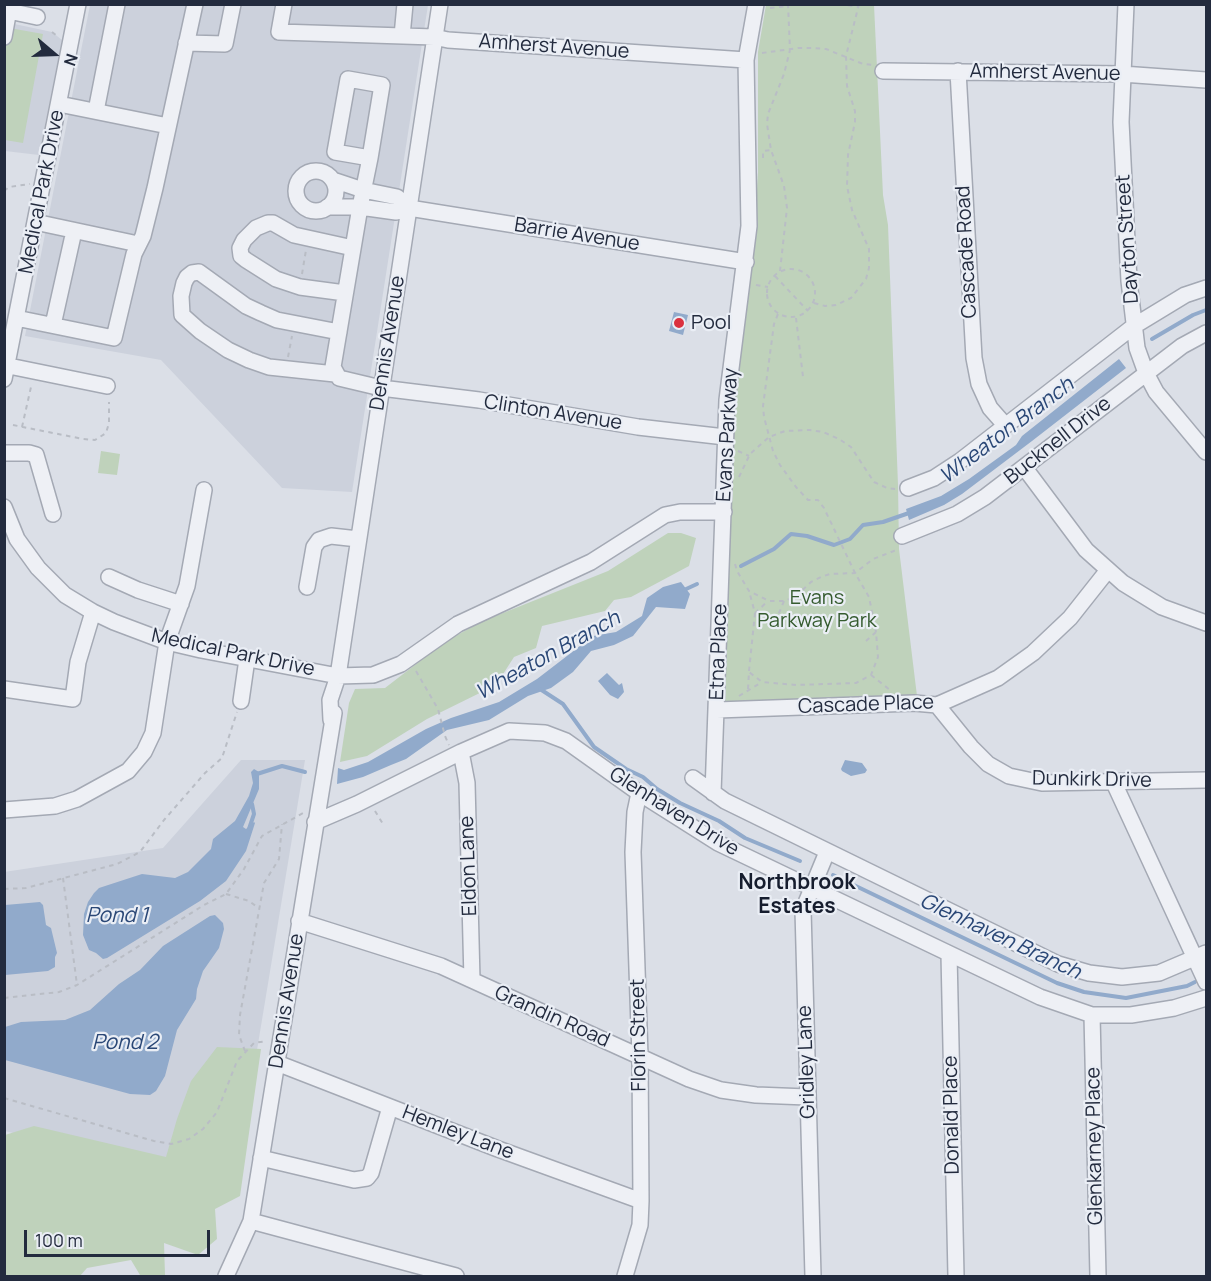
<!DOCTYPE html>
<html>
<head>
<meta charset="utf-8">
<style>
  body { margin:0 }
  #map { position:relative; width:1211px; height:1281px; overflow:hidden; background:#dbdfe7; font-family:Manrope,sans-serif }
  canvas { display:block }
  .frame { position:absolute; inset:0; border:6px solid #232b3e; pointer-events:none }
  .north { position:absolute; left:24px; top:24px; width:60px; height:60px; -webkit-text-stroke:4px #eaeef5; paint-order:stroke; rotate:109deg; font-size:16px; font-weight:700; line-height:24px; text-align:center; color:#232b3e }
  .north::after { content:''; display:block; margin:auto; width:21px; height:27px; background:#232b3e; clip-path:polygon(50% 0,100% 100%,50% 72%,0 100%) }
  .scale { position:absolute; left:24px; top:1230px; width:186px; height:27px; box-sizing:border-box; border:3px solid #232b3e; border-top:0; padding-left:8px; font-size:18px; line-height:21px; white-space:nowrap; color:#232b3e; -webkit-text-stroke:4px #eaeef5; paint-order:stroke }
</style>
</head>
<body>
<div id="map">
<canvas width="1211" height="1281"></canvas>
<div class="frame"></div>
<div class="north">N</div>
<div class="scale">100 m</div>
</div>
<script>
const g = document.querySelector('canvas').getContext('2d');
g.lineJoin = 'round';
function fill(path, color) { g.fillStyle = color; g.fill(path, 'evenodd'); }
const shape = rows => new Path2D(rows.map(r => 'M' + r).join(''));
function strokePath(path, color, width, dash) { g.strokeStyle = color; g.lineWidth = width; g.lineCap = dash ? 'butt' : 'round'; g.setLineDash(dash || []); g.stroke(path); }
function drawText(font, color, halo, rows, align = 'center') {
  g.font = font + ' Manrope,sans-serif'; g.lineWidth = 4.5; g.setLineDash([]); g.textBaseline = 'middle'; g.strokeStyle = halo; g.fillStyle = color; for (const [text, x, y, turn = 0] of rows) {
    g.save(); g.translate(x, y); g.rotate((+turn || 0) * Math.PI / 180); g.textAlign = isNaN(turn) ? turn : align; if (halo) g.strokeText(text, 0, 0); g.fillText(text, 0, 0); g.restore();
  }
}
fill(shape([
  [90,5,428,5,352,492,282,488,161,360,25,336],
  [5,22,52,32,62,40,39,155,5,151],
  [241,760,305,760,234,1189,5,1131,4,872,163,848]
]), '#ccd1dc');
fill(shape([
  [766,5,874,5,883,195,888,225,898,485,899,549,917,696,725,704,734,409,753,256,758,172,758,52],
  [4,27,43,34,23,143,5,140],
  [101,451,120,454,117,475,98,473],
  [668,533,681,533,696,538,689,566,631,597,614,600,605,611,542,626,536,648,514,657,496,685,427,719,367,756,340,762,349,703,355,689,385,688,446,641,483,621,608,571],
  [217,1047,261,1049,240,1196,215,1209,217,1239,198,1255,164,1243,165,1275,140,1275,131,1260,87,1268,80,1276,5,1276,5,1135,34,1126,166,1157,177,1119,191,1081]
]), '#bfd2bb');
fill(shape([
  [674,312,688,315,683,335,669,331],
  [1119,359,1126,368,1032,441,962,494,944,505,909,520,906,509,941,496,969,479,1016,445,1022,436],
  [681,582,690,594,685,609,656,607,633,636,614,645,591,651,573,672,551,688,528,696,489,720,447,730,406,759,391,765,363,777,337,784,338,768,344,770,368,762,426,729,451,718,499,702,537,679,593,636,616,632,642,616,647,598,663,587],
  [607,673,619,685,622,683,624,692,618,699,610,695,598,681],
  [845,760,862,763,867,770,865,773,851,776,842,771,841,769],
  [254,769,259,772,259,789,243,827,246,829,254,822,255,823,246,851,226,881,200,901,107,958,103,959,96,953,89,950,83,935,84,914,88,902,94,893,99,888,142,874,175,878,188,872,211,849,213,839,235,821,249,796,253,783,251,772],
  [40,902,43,905,46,925,51,928,57,953,55,957,55,967,48,971,5,975,5,905],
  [215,915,223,923,224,929,219,948,203,971,197,989,196,999,177,1030,165,1076,156,1091,150,1095,130,1094,5,1060,5,1027,21,1022,65,1020,90,1010,119,984,140,970,163,946,210,916]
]), '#91aacb');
strokePath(shape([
  [1152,339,1193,315,1206,310],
  [741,566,774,549,791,534,807,536,834,545,850,539,863,525,883,522,909,513],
  [684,590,697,584],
  [540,689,563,704,594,747,626,769,643,777,657,789,680,803,719,821,745,838,800,861],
  [257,774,282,766,305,772],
  [249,829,254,814,252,804],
  [833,875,1057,983,1084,992,1126,998,1187,986,1195,982]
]), '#91aacb', 4);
const minor = shape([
  [284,4,279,32,434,37,448,40,746,60],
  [1126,4,1121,122,1129,281,1137,348,1146,373,1156,392,1206,452],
  [4,10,37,17],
  [402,36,405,4],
  [4,37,10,4],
  [186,43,225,44,233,4],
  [883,71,1122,74,1206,80],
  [958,71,974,358,979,384,990,408,1005,425],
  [59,104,168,126],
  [96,111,117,4],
  [370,158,335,152,348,79,382,85,370,158,360,207,333,367,339,378,381,388,479,400,638,427,725,437],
  '296 191a20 20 0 1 1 40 0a20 20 0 1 1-40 0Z',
  [333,180,363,190,397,197,409,208],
  [327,207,360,207,396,212,409,208,746,262],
  [35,222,138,244],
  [345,293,300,287,276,279,246,260,241,256,240,248,244,240,256,228,268,223,273,223,294,235,353,248],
  [16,318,114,338,134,254,143,236,155,188,195,4],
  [53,325,74,231],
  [4,365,107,386],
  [335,374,269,367,249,360,228,350,200,331,182,315,181,296,184,283,187,277,192,273,199,272,246,306,261,313,277,320,339,332],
  [4,379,78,4],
  [4,453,29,453,36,455,53,514],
  [1024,467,1086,550,1123,583,1162,607,1206,623],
  [908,488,934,478,960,461,1134,326,1185,295,1206,288],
  [4,507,17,539,38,568,65,595,93,612,114,622,167,642,201,650,338,676,373,675,401,664,458,624,591,562,665,515,680,512,724,512],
  [902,536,957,514,985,497,1182,346,1206,333],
  [109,577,138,590,181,604],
  [307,587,314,547,319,540,331,536,358,539],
  [4,689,73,699,78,662,93,612],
  [241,701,247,659],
  [937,705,971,747,988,764,1009,776,1042,783,1206,780],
  [717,710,914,703,937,705,998,678,1033,653,1070,618,1108,570],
  [331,720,330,700,338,676,440,4],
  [461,752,467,783,472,980],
  [693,778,725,801,1058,964,1089,973,1122,977,1159,973,1206,953],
  [1114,783,1206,982],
  [713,793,727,400,749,226,746,60,756,4],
  [4,810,55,806,77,799,128,771,144,752,153,733,167,642,187,586,204,490],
  [315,822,357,804,461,752,509,731,545,733,566,741,639,793,718,843,1040,997,1092,1015,1131,1015,1174,1008,1206,998],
  [299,921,441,966,689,1079,721,1090,756,1095,807,1097],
  [949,954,956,1276],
  [1092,1015,1098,1276],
  [277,1063,498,1149,641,1201],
  [261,1158,341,1177,354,1180,367,1178,371,1173,390,1107],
  [251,1221,456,1276],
  [226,1276,251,1221,334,713],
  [625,1276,640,1225,641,1201,640,1056,633,852,635,812,639,793],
  [813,1276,803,910,827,852]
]);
strokePath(minor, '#a4a9b4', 18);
strokePath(shape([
  [839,4,859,7],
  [770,8,788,6],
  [52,32,57,36],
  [762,53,798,48,813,48,826,49,863,64,873,65],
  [763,158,763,151,771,150],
  [4,191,9,187,30,184],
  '767 293a24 24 0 1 1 48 0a24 24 0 1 1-48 0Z',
  [780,271,787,208,784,186,771,150,767,124,768,114,784,74,790,50,788,4],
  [302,274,306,250],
  [775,276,808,311],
  [756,285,768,287],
  [814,303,825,306,836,305,851,298,866,279,869,268,869,249,852,210,847,186,848,155,855,122,855,111,847,86,846,56,859,4],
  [796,318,803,377],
  [288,357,292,336],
  [13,425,83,439,95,440,106,433,109,423,109,402],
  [22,427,31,387],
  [738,451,749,456],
  [739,477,750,454,769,437,785,431,810,430,823,432,839,439,851,447,874,482,887,488,896,489],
  [735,564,737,571,749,591,769,601,784,601,795,597,811,582,821,577,830,574,855,573,873,559,899,549],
  [755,613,768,601],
  [773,619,777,618,784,601],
  [866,641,876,632],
  [416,671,438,709,445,736,449,745],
  [749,671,755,613,749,591],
  [871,675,890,690],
  [748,689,749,672,762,682,796,685,856,683,871,675,878,657,876,632,869,597,855,573,824,508,818,500,808,500,796,487,780,465,773,451,764,417,763,406,774,324,778,314],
  [739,696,762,682],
  [375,811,383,824],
  [63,878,77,985],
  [4,889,26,888,117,864,140,852,164,820,205,773,222,758,237,712],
  [226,894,249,901,260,909],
  [4,998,59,992,77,985,204,905,226,894,244,869,262,836,305,812],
  [245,1051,239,1035,240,1015,264,883,279,859,282,824],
  [4,1098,154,1141,171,1144,189,1139,203,1129,217,1112,237,1061,254,1043,267,1041]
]), '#b9bdc5', 2, [4.5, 4.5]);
strokePath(minor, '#eef0f5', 15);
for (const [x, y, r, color] of [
  [679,323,6,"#db313f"]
]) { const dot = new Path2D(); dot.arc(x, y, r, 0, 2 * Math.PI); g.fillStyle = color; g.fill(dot); strokePath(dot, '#eaeef5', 2); }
drawText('20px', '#232b3e', '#eaeef5', [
  ["Amherst Avenue",554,47,4],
  ["Amherst Avenue",1045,73,1],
  ["Medical Park Drive",42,192,-79],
  ["Barrie Avenue",577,235,9],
  ["Dayton Street",1128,239,-94],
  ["Cascade Road",967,252,-93],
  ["Dennis Avenue",388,343,-81],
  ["Clinton Avenue",553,413,9],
  ["Evans Parkway",728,435,-87],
  ["Bucknell Drive",1058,441,-38],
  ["Etna Place",719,652,-88],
  ["Medical Park Drive",233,653,12],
  ["Cascade Place",866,705,-2],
  ["Dunkirk Drive",1092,780,1],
  ["Glenhaven Drive",674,812,32],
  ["Eldon Lane",469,866,-92],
  ["Dennis Avenue",287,1001,-81],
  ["Grandin Road",552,1017,24],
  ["Florin Street",639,1035,-91],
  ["Gridley Lane",807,1062,-92],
  ["Donald Place",952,1115,-91],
  ["Hemley Lane",458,1133,21],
  ["Glenkarney Place",1095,1146,-91]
]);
drawText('20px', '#232b3e', '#eaeef5', [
  ["Pool",691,323]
], 'left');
drawText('20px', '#355b2f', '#eaeef5', [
  ["Evans",817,598],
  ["Parkway Park",817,621]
]);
drawText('italic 21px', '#2a4776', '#eaeef5', [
  ["Wheaton Branch",1007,431,-37],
  ["Wheaton Branch",548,656,-29],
  ["Pond 1",117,916],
  ["Glenhaven Branch",1000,937,25],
  ["Pond 2",125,1043]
]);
drawText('bold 21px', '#161d2e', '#eaeef5', [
  ["Northbrook",797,883],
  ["Estates",797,907]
]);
</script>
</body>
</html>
